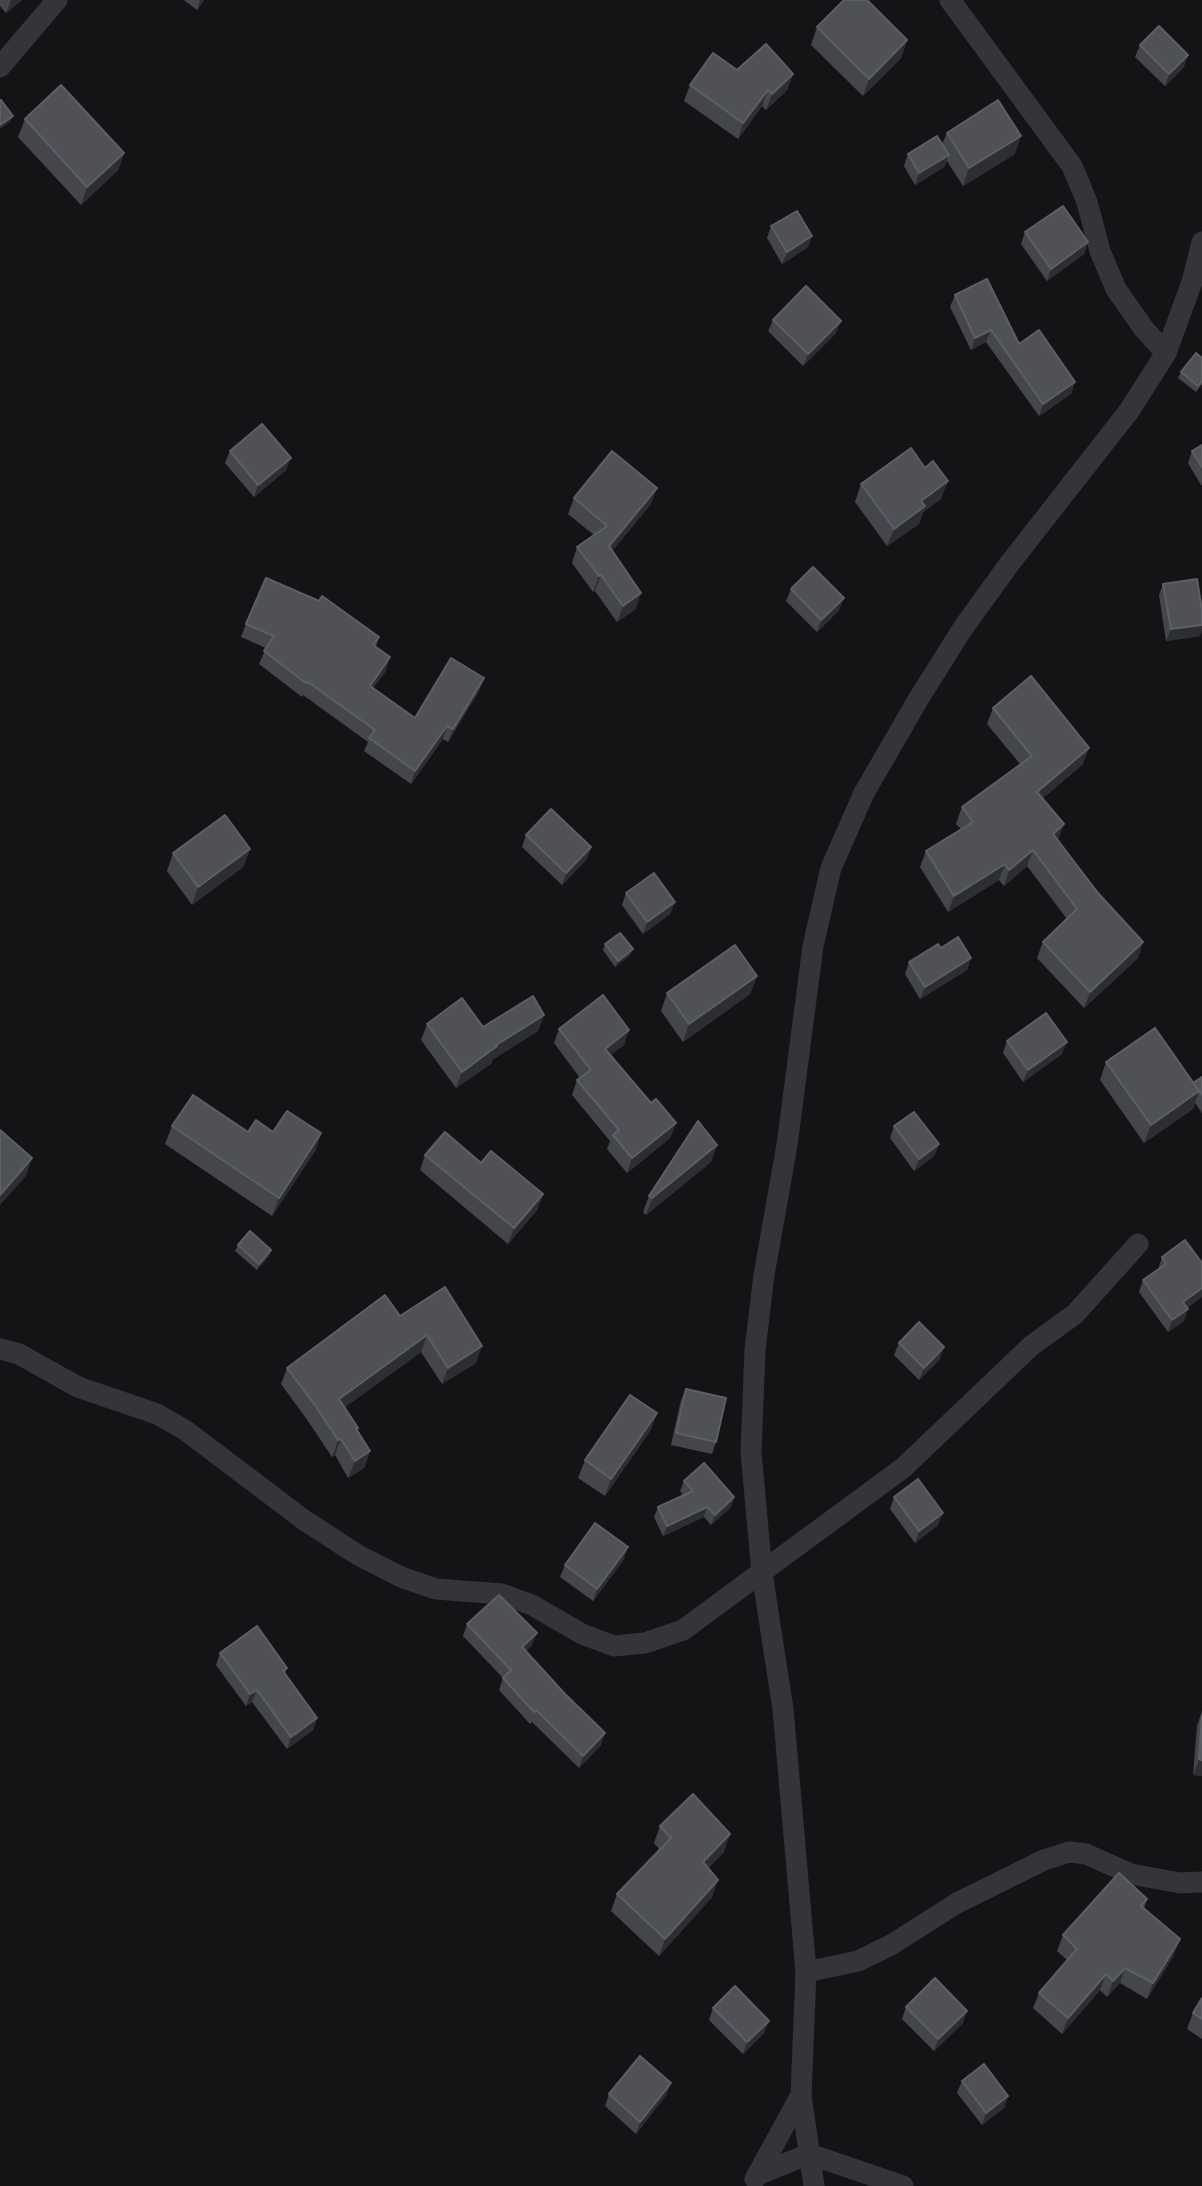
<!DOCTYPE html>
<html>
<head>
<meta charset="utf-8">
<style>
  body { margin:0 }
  canvas { display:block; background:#141416 }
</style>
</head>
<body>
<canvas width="1202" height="2186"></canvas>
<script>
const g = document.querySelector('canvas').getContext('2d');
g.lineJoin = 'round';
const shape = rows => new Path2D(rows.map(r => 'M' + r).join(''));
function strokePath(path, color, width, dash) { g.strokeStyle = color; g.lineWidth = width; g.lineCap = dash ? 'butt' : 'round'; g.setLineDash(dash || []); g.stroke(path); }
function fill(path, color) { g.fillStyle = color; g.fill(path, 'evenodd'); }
strokePath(shape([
  [950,0,1072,166,1087,202,1100,251,1116,289,1144,329,1166,353],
  [0,67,57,0],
  [0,1349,19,1354,78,1387,157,1414,185,1430,304,1520,358,1555,401,1577,436,1589,502,1594,532,1605,582,1634,614,1646,645,1643,683,1630,903,1468,1031,1346,1075,1314,1138,1244],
  [806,1972,858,1961,891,1945,957,1903,1044,1860,1069,1852,1086,1854,1131,1874,1180,1883,1202,1882],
  [757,2175,809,2154,903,2186],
  [755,2179,801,2095],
  [814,2186,801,2095,806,1972,783,1709,762,1573,751,1452,755,1350,764,1275,787,1145,813,946,831,868,864,793,919,698,963,628,1010,563,1129,411,1166,353,1192,282,1202,242]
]), '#34353b', 21);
fill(shape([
  [0,0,22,0,6,13,0,6],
  [184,0,204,0,197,10],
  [817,27,907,40,901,58,863,96,811,45],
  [1140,45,1184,67,1165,86,1135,57],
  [737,70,793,74,787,90,766,110,762,106,738,139,684,101,690,85],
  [25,119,124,153,118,170,81,205,18,137],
  [947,133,1015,154,963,186,947,161,944,167,915,185,904,166,908,154,942,144],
  [771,226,812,236,808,247,782,264,767,238],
  [1025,232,1088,242,1084,254,1047,281,1021,244],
  [955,295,1019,344,1075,382,1071,394,1039,416,986,342,971,350,950,307],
  [773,320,836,333,803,366,768,331],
  [1202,358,1202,384,1196,392,1178,378,1181,372],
  [1202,445,1202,485,1201,485,1188,463,1192,451],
  [230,451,286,470,254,497,225,463],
  [925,468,941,499,923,512,919,524,887,546,855,502,861,484],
  [574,498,651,504,612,551,636,609,617,622,595,591,593,592,572,563,577,547,594,535,568,514],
  [1163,584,1202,611,1202,630,1200,636,1166,641,1159,595],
  [791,589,839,610,817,632,786,601],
  [246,624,379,637,376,647,386,671,373,688,415,718,479,691,448,742,443,739,411,784,364,751,368,742,303,695,302,697,259,664,266,648,241,637],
  [993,708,1083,764,1043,798,1058,840,1098,893,1143,942,1138,958,1084,1008,1037,958,1043,942,1067,919,1027,866,1004,886,999,880,948,912,920,867,926,851,961,829,956,824,962,807,1020,764,987,724],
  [526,835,587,859,562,885,522,847],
  [250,849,243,867,192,905,167,871,173,853],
  [626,893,675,902,670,914,643,934,622,905],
  [605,944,630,955,615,967,603,950],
  [941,948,971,958,967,970,920,999,905,974,909,962],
  [757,976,750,994,683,1042,661,1011,667,993],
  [544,1015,538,1031,492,1060,492,1063,456,1088,421,1040,427,1024,483,1027],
  [559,1029,624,1045,610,1055,651,1103,676,1123,670,1138,627,1173,607,1149,610,1141,572,1095,577,1080,580,1078,554,1043],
  [1007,1041,1062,1054,1023,1082,1003,1053],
  [1106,1062,1193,1083,1202,1077,1202,1113,1195,1103,1193,1109,1144,1143,1100,1080],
  [172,1126,248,1132,321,1133,315,1151,272,1216,165,1144],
  [894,1126,939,1144,934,1156,914,1171,890,1138],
  [717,1145,711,1162,646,1215,643,1212,649,1196],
  [425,1155,481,1163,543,1194,537,1210,508,1244,420,1170],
  [238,1245,269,1256,257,1270,235,1251],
  [1162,1257,1202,1297,1187,1308,1184,1321,1168,1332,1139,1292,1143,1280,1158,1270],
  [400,1316,476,1363,442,1384,421,1352,345,1407,370,1451,364,1468,348,1478,335,1455,332,1457,308,1421,281,1384,287,1368],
  [899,1343,940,1359,919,1380,894,1355],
  [686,1389,716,1442,712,1454,671,1445,681,1400],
  [657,1413,650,1431,605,1496,578,1478,585,1460],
  [684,1481,734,1497,731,1507,711,1525,704,1517,663,1536,654,1517,658,1507,683,1495,680,1491],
  [894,1497,938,1525,915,1543,890,1509],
  [624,1559,593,1601,560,1577,565,1565],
  [467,1624,532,1645,526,1651,601,1745,579,1768,532,1722,530,1724,499,1690,503,1678,463,1636],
  [220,1653,287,1668,285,1674,317,1718,313,1730,287,1749,252,1702,246,1706,216,1665],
  [1202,1711,1202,1776,1193,1775,1197,1726],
  [660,1826,724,1852,708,1868,712,1897,659,1956,611,1911,617,1894,660,1850,654,1843],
  [1147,1899,1144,1909,1174,1955,1147,1999,1120,1983,1107,1997,1100,1990,1062,2034,1033,2008,1039,1993,1067,1960,1057,1951,1063,1935],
  [1202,1998,1202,2039,1187,2029,1193,2013],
  [906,2007,963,2023,934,2051,902,2019],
  [713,2008,764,2033,743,2054,709,2020],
  [962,2081,1008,2096,1004,2108,982,2125,957,2093],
  [671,2083,666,2095,636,2134,605,2106,609,2094]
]), '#45464b');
fill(shape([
  [11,0,22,0,6,13],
  [200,0,204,0,197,10],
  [907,40,901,58,863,96,869,79],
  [1188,55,1184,67,1165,86,1169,74],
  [793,74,787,90,766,110,772,94],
  [768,90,762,106,738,139,743,123],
  [13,116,10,122,0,129,0,125],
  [1021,136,1015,154,963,186,969,168],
  [124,153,118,170,81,205,87,187],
  [949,155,944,167,915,185,919,173],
  [812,236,808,247,782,264,787,252],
  [1088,242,1084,254,1047,281,1051,269],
  [841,321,836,333,803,366,808,354],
  [991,330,986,342,971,350,975,338],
  [1075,382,1071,394,1039,416,1043,404],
  [291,458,286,470,254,497,258,485],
  [948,481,941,499,923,512,919,524,887,546,894,529,921,501],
  [657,488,651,504,603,562,609,546],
  [601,575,595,591,593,592,599,576],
  [641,593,636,609,617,622,623,606],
  [844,598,839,610,817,632,821,620],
  [1202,625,1202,630,1200,636,1166,641,1171,629],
  [390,657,386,671,365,699,370,686],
  [484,678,479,691,448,742,453,729],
  [447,726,443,739,411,784,415,771],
  [1089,748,1083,764,1032,808,1037,792],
  [1064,824,1058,841,1053,834],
  [591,847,587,859,562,885,566,873],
  [250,849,243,867,192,905,198,887],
  [1033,850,1027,866,1004,886,1009,870],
  [1005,864,999,880,948,912,954,896],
  [675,902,670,914,643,934,647,922],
  [1143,942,1138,958,1084,1008,1090,992],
  [633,949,630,955,615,967,618,961],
  [971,958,967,970,920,999,925,987],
  [757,976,750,994,683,1042,689,1024],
  [544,1015,538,1031,492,1060,492,1063,456,1088,462,1072,496,1045],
  [629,1030,624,1045,600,1063,605,1049],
  [1067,1042,1062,1054,1023,1082,1028,1070],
  [1199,1091,1193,1109,1144,1143,1151,1125],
  [676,1123,670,1138,627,1173,632,1158],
  [321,1133,315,1151,272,1216,279,1198],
  [939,1144,934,1156,914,1171,919,1159],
  [717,1145,711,1162,646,1215,652,1198],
  [32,1158,26,1176,0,1205,0,1195],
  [543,1194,537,1210,508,1244,514,1228],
  [271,1250,269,1256,257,1270,259,1264],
  [1202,1288,1202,1297,1179,1314,1183,1302],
  [1188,1309,1184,1321,1168,1332,1172,1320],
  [427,1335,421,1352,333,1416,339,1399],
  [482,1346,476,1363,442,1384,448,1368],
  [944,1347,940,1359,919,1380,924,1368],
  [657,1413,650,1431,605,1496,611,1479],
  [341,1439,335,1455,332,1457,338,1440],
  [370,1451,364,1468,348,1478,355,1461],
  [734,1497,731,1507,711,1525,715,1515],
  [707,1507,704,1517,663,1536,667,1526],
  [943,1513,938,1525,915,1543,919,1531],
  [628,1547,624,1559,593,1601,597,1589],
  [537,1633,532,1645,518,1659,522,1647],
  [257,1690,252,1702,246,1706,250,1694],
  [317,1718,313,1730,287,1749,291,1737],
  [605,1733,601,1745,579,1768,583,1756],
  [1199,1759,1202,1760,1202,1776,1193,1775],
  [730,1834,724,1852,696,1879,703,1862],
  [718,1880,712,1897,659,1956,665,1939],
  [1180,1939,1174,1955,1147,1999,1153,1983],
  [1125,1968,1120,1983,1107,1997,1113,1981],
  [1106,1974,1100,1990,1062,2034,1068,2018],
  [967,2011,963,2023,934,2051,938,2039],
  [769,2021,764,2033,743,2054,747,2042],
  [671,2083,666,2095,636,2134,640,2122],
  [1008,2096,1004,2108,982,2125,986,2113]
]), '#2d2e31');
const building = shape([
  [844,0,867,0,907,40,869,79,817,27,844,0],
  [1159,26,1188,55,1169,74,1140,45,1159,26],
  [766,44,793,74,772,94,768,90,743,123,690,85,713,53,737,70,766,44],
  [61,85,124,153,87,187,25,119,61,85],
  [1,100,13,116,0,125,0,101,1,100],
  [998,100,1021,136,969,168,947,133,998,100],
  [937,136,949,155,919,173,908,154,937,136],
  [1063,206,1088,242,1051,269,1025,232,1063,206],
  [797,211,812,236,787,252,771,226,797,211],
  [987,279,1019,344,1039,330,1075,382,1043,404,991,330,975,338,955,295,987,279],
  [806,286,841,321,808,354,773,320,806,286],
  [1196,353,1202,358,1202,381,1198,386,1181,372,1196,353],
  [262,424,291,458,258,485,230,451,262,424],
  [1202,445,1202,467,1192,451,1202,445],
  [911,448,925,468,933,461,948,481,921,501,925,506,894,529,861,484,911,448],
  [612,451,657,488,609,546,641,593,623,606,601,575,599,576,577,547,607,526,574,498,612,451],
  [813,567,844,598,821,620,791,589,813,567],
  [266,578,319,601,322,596,379,637,373,645,390,657,370,686,415,718,451,658,484,678,453,729,447,726,415,771,369,738,375,730,308,682,306,683,264,651,274,636,246,624,266,578],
  [1197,579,1202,611,1202,625,1171,629,1163,584,1197,579],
  [1031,676,1089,748,1037,792,1064,824,1053,834,1098,893,1143,942,1090,992,1043,942,1077,909,1033,850,1009,870,1005,864,954,896,926,851,973,822,962,807,1032,756,993,708,1031,676],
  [551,809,591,847,566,873,526,835,551,809],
  [225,815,250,849,198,887,173,853,225,815],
  [654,873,675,902,647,922,626,893,654,873],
  [620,933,633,949,618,961,605,944,620,933],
  [958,937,971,958,925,987,909,962,938,944,941,948,958,937],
  [735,945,757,976,689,1024,667,993,735,945],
  [603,995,629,1030,605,1049,651,1103,656,1099,676,1123,632,1158,613,1135,619,1130,577,1080,591,1070,559,1029,603,995],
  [533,996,544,1015,496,1045,497,1046,462,1072,427,1024,462,998,483,1027,533,996],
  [1046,1013,1067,1042,1028,1070,1007,1041,1046,1013],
  [1155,1028,1199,1091,1151,1125,1106,1062,1155,1028],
  [1202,1077,1202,1095,1193,1083,1202,1077],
  [193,1095,248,1132,256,1120,273,1132,287,1111,321,1133,279,1198,172,1126,193,1095],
  [914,1112,939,1144,919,1159,894,1126,914,1112],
  [698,1121,717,1145,652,1198,649,1196,698,1121],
  [0,1130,32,1158,0,1195,0,1130],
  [445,1132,481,1163,491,1151,543,1194,514,1228,425,1155,445,1132],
  [250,1231,271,1250,259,1264,238,1245,250,1231],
  [1185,1240,1202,1263,1202,1288,1183,1302,1188,1309,1172,1320,1143,1280,1166,1264,1162,1257,1185,1240],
  [445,1287,482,1346,448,1368,427,1335,339,1399,358,1428,356,1429,370,1451,355,1461,341,1439,338,1440,314,1404,287,1368,385,1295,400,1316,445,1287],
  [919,1322,944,1347,924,1368,899,1343,919,1322],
  [686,1389,726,1398,716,1442,676,1433,686,1389],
  [630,1395,657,1413,611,1479,585,1460,630,1395],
  [704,1463,734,1497,715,1515,707,1507,667,1526,658,1507,693,1491,684,1481,704,1463],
  [918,1479,943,1513,919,1531,894,1497,918,1479],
  [595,1523,628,1547,597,1589,565,1565,595,1523],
  [499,1595,537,1633,522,1647,564,1693,605,1733,583,1756,536,1710,534,1712,503,1678,511,1670,467,1624,499,1595],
  [257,1626,287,1668,283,1671,317,1718,291,1737,257,1690,250,1694,220,1653,257,1626],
  [1202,1716,1202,1760,1199,1759,1202,1716],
  [693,1794,730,1834,703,1862,718,1880,665,1939,617,1894,671,1838,660,1826,693,1794],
  [1119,1873,1147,1899,1141,1906,1180,1939,1153,1983,1125,1968,1113,1981,1106,1974,1068,2018,1039,1993,1077,1949,1063,1935,1119,1873],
  [935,1978,967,2011,938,2039,906,2007,935,1978],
  [735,1986,769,2021,747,2042,713,2008,735,1986],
  [1202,1998,1202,2019,1193,2013,1202,1998],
  [640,2056,671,2083,640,2122,609,2094,640,2056],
  [984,2064,1008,2096,986,2113,962,2081,984,2064]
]);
fill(building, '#4f5157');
strokePath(building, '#5d5f66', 2);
</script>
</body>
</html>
